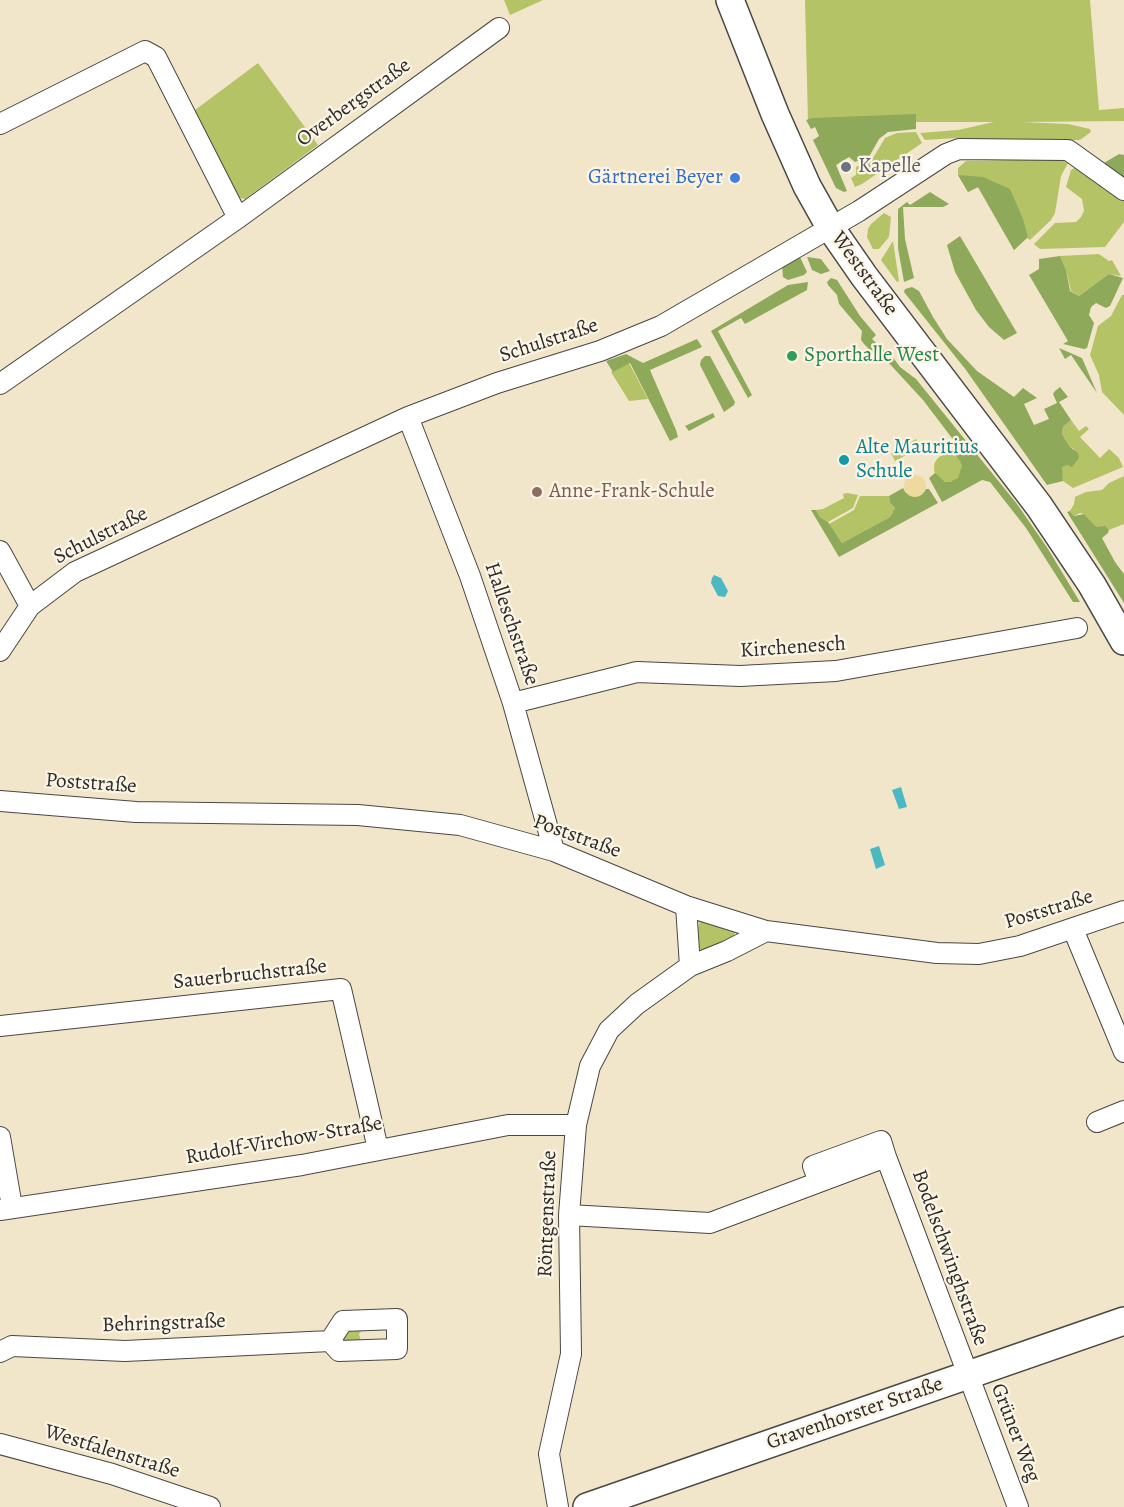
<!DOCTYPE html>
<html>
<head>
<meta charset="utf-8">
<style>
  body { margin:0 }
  canvas { display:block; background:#f2e6ca }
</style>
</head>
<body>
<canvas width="1124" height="1507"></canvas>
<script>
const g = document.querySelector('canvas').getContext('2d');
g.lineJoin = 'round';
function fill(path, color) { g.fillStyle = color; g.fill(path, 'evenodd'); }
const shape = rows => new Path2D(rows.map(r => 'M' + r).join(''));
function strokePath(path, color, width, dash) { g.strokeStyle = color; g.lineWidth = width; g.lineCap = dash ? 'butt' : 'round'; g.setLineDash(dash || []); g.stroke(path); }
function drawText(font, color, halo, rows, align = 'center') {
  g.font = font + ' Alegreya,serif'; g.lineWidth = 4.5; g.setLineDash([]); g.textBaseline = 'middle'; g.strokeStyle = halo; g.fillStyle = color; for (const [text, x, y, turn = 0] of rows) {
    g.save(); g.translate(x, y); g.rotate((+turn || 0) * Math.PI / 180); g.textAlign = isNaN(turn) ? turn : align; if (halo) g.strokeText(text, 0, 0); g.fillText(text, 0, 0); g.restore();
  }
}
fill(shape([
  [504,0,543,0,510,15],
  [805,0,1090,0,1099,110,1124,108,1124,121,1021,122,1068,124,1090,129,1091,132,1080,140,960,142,957,138,925,140,920,133,958,130,994,122,808,122],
  [258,63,318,145,245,199,235,197,191,113],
  [916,132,922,143,862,184,855,187,851,178,856,175,856,167,873,158,885,138,897,133],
  [1058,159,1068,163,1061,176,1055,213,1051,220,1030,240,1027,238,1014,250,978,187,968,192,958,175,958,168,966,161],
  [1076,167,1124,201,1124,222,1105,247,1040,249,1034,244,1055,223,1076,222,1081,217,1084,211,1082,199,1066,187,1071,170],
  [884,213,891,217,889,237,879,249,873,249,867,237,868,229,871,224],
  [893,241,899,281,897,282,881,260],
  [1099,254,1109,261,1112,260,1121,276,1109,274,1079,296,1071,291,1066,270,1060,256],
  [1122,295,1124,295,1124,415,1102,392,1099,375,1090,355,1098,326,1111,316],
  [629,363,648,399,629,401,611,372],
  [1071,420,1079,431,1086,426,1089,429,1080,437,1100,458,1109,449,1119,458,1123,467,1073,488,1063,481,1061,467,1067,464,1074,449,1070,447,1062,434,1063,427],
  [916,439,921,447,895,461,891,453],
  '934 468a14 14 0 1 1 28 0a14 14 0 1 1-28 0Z',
  [1124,476,1124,524,1109,530,1105,527,1096,528,1084,514,1080,513,1074,516,1070,511,1074,504,1075,497,1086,492,1102,490,1109,483],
  [847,493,858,495,853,508,828,522,820,517,816,510,823,509,844,498,843,494],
  [860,496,889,496,890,503,895,508,890,517,842,543,829,524,854,510],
  [701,918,736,929,732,941,703,951,700,949,697,944,698,927],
  [356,1326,363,1329,359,1334,361,1341,342,1342,344,1335]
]), '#b4c366');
fill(shape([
  [916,114,916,129,888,132,879,139,869,157,855,162,849,157,836,165,847,191,844,192,836,188,834,184,813,140,819,136,815,127,811,129,806,120,812,118],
  [1119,154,1124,155,1124,178,1104,163],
  [958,175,983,177,1010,189,1023,219,1028,237,1014,250,978,187,968,192],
  [930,192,949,204,943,207,903,207,905,239,914,278,904,282,898,248,898,209,907,202,910,205],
  [960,236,1017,333,1004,340,989,327,976,310,955,272,947,245],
  [1060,256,1066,270,1070,291,1079,296,1109,274,1123,278,1110,306,1106,308,1096,303,1091,307,1089,315,1094,323,1087,348,1084,349,1063,344,1068,341,1029,275,1039,269,1039,259],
  [800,257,807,272,804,275,788,280,783,277,782,265,792,258],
  [807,257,821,259,830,271,821,274,812,270],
  [831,278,837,280,860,316,876,335,872,339,886,352,882,356,879,352,874,354,864,344,861,340,862,331,839,304,837,295,828,285,827,282],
  [808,282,807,290,745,324,741,318,718,331,752,395,748,398,711,331,788,285],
  [912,287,919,291,933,317,947,339,977,371,1014,397,1023,388,1037,398,1024,404,1034,425,1049,419,1044,409,1057,403,1053,394,1055,391,1060,387,1068,397,1059,402,1071,420,1063,427,1062,434,1070,447,1078,453,1079,458,1072,467,1067,465,1062,467,1063,481,1047,485,966,370,904,292,905,289],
  [697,339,702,347,650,370,676,430,678,437,670,441,630,363,613,372,606,361,626,354,643,363],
  [1059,348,1082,358,1097,393,1071,355,1065,359],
  [705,356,710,356,735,402,734,405,724,412,700,365,701,360],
  [892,356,900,367,916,379,1017,504,1048,549,1080,602,1073,602,1026,528,990,482,982,480,942,502,929,478,935,473,945,482,950,482,958,478,962,466,960,461,955,455,958,446,923,400,887,361],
  [713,413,715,417,689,431,685,426],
  [903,488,906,493,924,492,926,489,929,489,938,503,839,557,811,510,816,510,820,517,828,522,842,543,890,517,895,508,890,503,889,496],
  [1070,511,1074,516,1084,514,1096,527,1105,526,1109,530,1108,533,1102,538,1115,562,1124,574,1124,603,1067,512]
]), '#8fa95b');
fill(shape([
  '904 486a11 11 0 1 1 22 0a11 11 0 1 1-22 0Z'
]), '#eeda9e');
fill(shape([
  [714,575,721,578,728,591,725,597,718,596,711,583,712,578],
  [901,787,907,807,899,809,892,790],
  [879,846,885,865,876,869,870,849]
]), '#4bb9c3');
const street = shape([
  [0,124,145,51,156,57,238,218],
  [0,384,238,218,499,28],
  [408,417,470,576,513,703,554,851],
  [0,551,30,606],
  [0,651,30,606,75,572,408,417,497,383,600,351,661,326,859,211,946,154,959,149,1068,150,1124,190],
  [513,703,637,672,740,676,836,671,1077,628],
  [0,801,136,812,358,815,460,825,554,851,686,906,766,931,937,953,979,954,1020,946,1124,911],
  [686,906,690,966],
  [1073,929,1124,1052],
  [0,1026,341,989,378,1149],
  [1097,1122,1124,1111],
  [0,1137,12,1207],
  [819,1182,813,1166,881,1141,886,1157],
  [0,1210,302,1165,508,1125,576,1125],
  [569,1215,710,1223,886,1157,1018,1507],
  [0,1352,12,1346,125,1351,330,1341,339,1351,397,1349,397,1319,343,1321,330,1341],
  [0,1444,112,1474,210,1507],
  [558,1507,549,1454,571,1354,569,1215,576,1125,590,1066,609,1030,637,1004,690,966,727,951,766,931]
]);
const secondary = shape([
  [730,0,775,114,807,186,830,227,864,276,1039,506,1092,585,1124,641],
  [587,1507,1124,1321]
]);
strokePath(street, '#494743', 22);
strokePath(secondary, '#494743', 30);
strokePath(street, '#fff', 20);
strokePath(secondary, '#fff', 27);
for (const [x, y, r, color] of [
  [846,167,6,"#6b7280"],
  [735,178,6,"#3f7fe0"],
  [792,356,6,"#2e9e5b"],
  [844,460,6,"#0f9aa8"],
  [537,492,6,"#8d6e63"]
]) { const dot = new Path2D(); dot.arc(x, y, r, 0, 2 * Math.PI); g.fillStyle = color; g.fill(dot); strokePath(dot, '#fcf5e5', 2); }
drawText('21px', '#2b2b2b', '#fcf5e5', [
  ["Overbergstraße",354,103,-36],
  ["Weststraße",864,274,54],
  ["Schulstraße",549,341,-18],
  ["Schulstraße",101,536,-27],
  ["Halleschstraße",511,624,71],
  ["Kirchenesch",793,648,-4],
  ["Poststraße",91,784,4],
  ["Poststraße",577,837,20],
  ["Poststraße",1049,910,-17],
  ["Sauerbruchstraße",250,975,-6],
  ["Rudolf-Virchow-Straße",284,1141,-10],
  ["Röntgenstraße",548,1214,-88],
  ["Bodelschwinghstraße",949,1258,70],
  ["Behringstraße",164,1324,-2],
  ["Gravenhorster Straße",855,1414,-19],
  ["Grüner Weg",1015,1433,69],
  ["Westfalenstraße",112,1452,17]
]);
drawText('21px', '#5b616d', '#fcf5e5', [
  ["Kapelle",858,167]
], 'left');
drawText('21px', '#366cbe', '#fcf5e5', [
  ["Gärtnerei Beyer",723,178]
], 'right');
drawText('21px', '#27864d', '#fcf5e5', [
  ["Sporthalle West",804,356]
], 'left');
drawText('21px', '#0d838f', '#fcf5e5', [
  ["Alte Mauritius",856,448],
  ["Schule",856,472]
], 'left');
drawText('21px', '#785e54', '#fcf5e5', [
  ["Anne-Frank-Schule",549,492]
], 'left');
</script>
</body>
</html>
